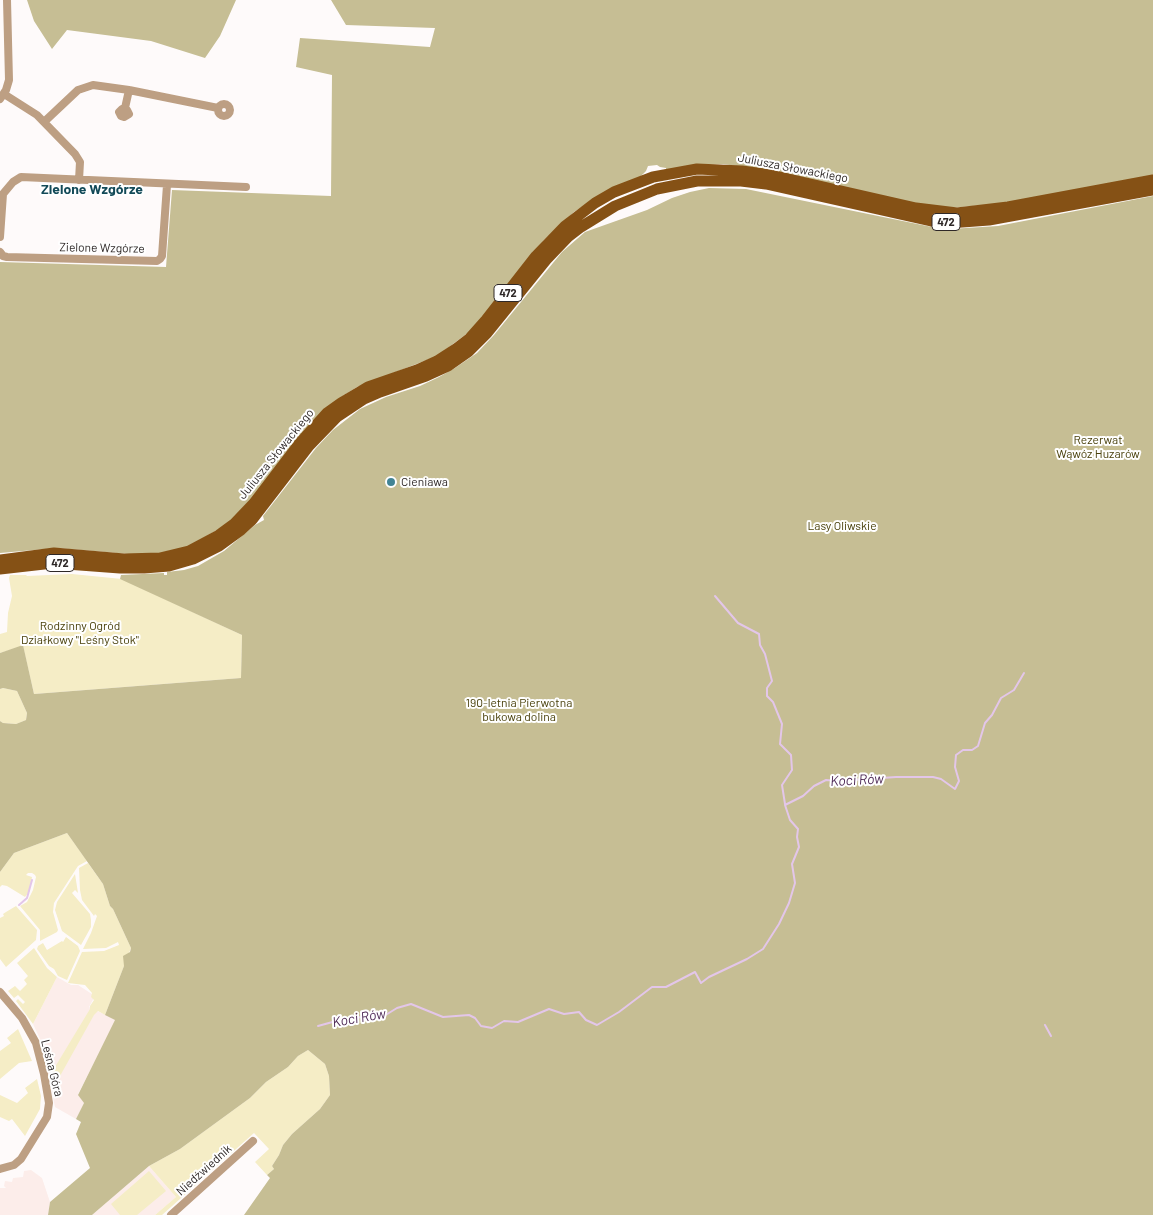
<!DOCTYPE html>
<html>
<head>
<meta charset="utf-8">
<style>
  body { margin:0 }
  canvas { display:block; background:#fefafa }
</style>
</head>
<body>
<canvas width="1153" height="1215"></canvas>
<script>
const g = document.querySelector('canvas').getContext('2d');
g.lineJoin = 'round';
function fill(path, color) { g.fillStyle = color; g.fill(path, 'evenodd'); }
const shape = rows => new Path2D(rows.map(r => 'M' + r).join(''));
function strokePath(path, color, width, dash) { g.strokeStyle = color; g.lineWidth = width; g.lineCap = dash ? 'butt' : 'round'; g.setLineDash(dash || []); g.stroke(path); }
function drawText(font, color, halo, rows, align = 'center') {
  g.font = font + ' Barlow,sans-serif'; g.lineWidth = 4; g.setLineDash([]); g.textBaseline = 'middle'; g.strokeStyle = halo; g.fillStyle = color; for (const [text, x, y, turn = 0] of rows) {
    g.save(); g.translate(x, y); g.rotate((+turn || 0) * Math.PI / 180); g.textAlign = isNaN(turn) ? turn : align; if (halo) g.strokeText(text, 0, 0); g.fillText(text, 0, 0); g.restore();
  }
}
fill(shape([
  [57,977,71,985,78,985,95,996,89,1007,116,1020,78,1094,84,1103,76,1119,55,1107,41,1041,33,1024],
  [149,1166,176,1197,155,1215,92,1215],
  [31,1170,42,1178,50,1202,48,1215,0,1215,0,1188,6,1188,4,1186,5,1181,12,1182,13,1178,23,1177,24,1171]
]), '#fcedea');
fill(shape([
  [72,574,122,579,242,635,241,678,34,694,23,646,0,653,0,634,7,632,8,613,12,596,9,578,10,575,26,575,27,576],
  [3,688,17,691,27,713,26,720,16,724,3,723,0,721,0,689],
  [67,833,87,861,78,866,54,903,53,912,58,930,57,932,40,941,40,930,20,906,27,902,33,890,36,877,35,875,32,873,28,873,26,875,32,877,29,892,25,897,7,886,2,885,0,887,0,872,14,853],
  [88,863,103,884,110,906,113,909,131,948,105,1015,98,1011,94,1015,60,1076,52,1072,90,1009,90,1006,94,1000,91,997,92,993,85,985,68,983,82,952,104,951,119,945,118,942,106,948,83,949,91,933,97,916,95,914,94,916,82,900,80,890,79,868],
  [75,874,78,893,75,890,72,893,90,914,91,920,91,927,81,945,62,931,55,910,57,902],
  [16,906,37,930,36,940,6,967,0,959,0,918,4,916,3,914,6,912],
  [66,937,78,946,80,951,67,980,58,976,54,969,49,966,37,949,38,946,43,943,47,950,62,941,63,942],
  [34,948,47,968,57,977,33,1024,16,1001,18,999,23,1004,25,1002,18,995,14,998,8,991,15,986,20,991,27,984,24,980,28,976,17,963],
  [18,1029,32,1061,19,1063,0,1079,0,1051,11,1043,7,1038],
  [308,1050,325,1064,329,1076,330,1095,320,1109,292,1134,283,1145,279,1155,272,1166,274,1169,267,1175,255,1162,269,1149,254,1133,162,1215,155,1215,176,1197,149,1166,180,1149,250,1098,266,1082,288,1067,298,1056],
  [37,1079,41,1096,40,1109,25,1136,12,1119,9,1121,0,1117,0,1095,17,1103,28,1093,25,1088],
  [149,1171,166,1191,137,1215,120,1215,111,1204]
]), '#f5edc6');
fill(shape([
  [27,0,236,0,220,36,205,58,151,41,67,30,52,49,34,21],
  [331,0,1153,0,1153,175,1018,202,950,208,928,206,743,167,723,164,701,165,666,170,666,168,660,167,657,165,648,166,646,171,639,178,598,196,574,212,544,240,473,329,437,356,357,387,341,397,255,495,226,525,189,546,164,553,141,555,57,548,0,553,0,262,166,267,172,190,331,196,332,75,296,67,300,38,430,47,435,28,346,25],
  [709,188,746,189,932,227,950,229,998,226,1153,196,1153,1215,244,1215,270,1178,267,1175,274,1169,272,1166,279,1155,283,1145,292,1134,320,1109,330,1095,329,1076,325,1064,308,1050,298,1056,288,1067,266,1082,250,1098,180,1149,149,1166,92,1215,48,1215,50,1202,90,1168,76,1134,81,1122,76,1119,84,1103,78,1095,115,1020,105,1015,124,966,123,956,130,952,131,948,113,909,110,906,103,884,67,833,14,853,0,872,0,721,3,723,16,724,26,720,27,713,17,691,3,688,0,689,0,653,23,645,34,694,241,678,242,635,120,579,121,575,164,573,164,575,167,575,167,572,184,570,198,566,224,551,255,525,264,520,263,516,316,448,333,430,360,409,386,397,420,386,439,377,455,368,477,353,494,335,562,252,585,232,647,210,672,198,690,192]
]), '#c6be94');
strokePath(shape([
  [715,596,738,623,759,634,760,645,765,654,772,681,767,688,767,696,773,702,782,724,780,744,791,755,792,770,782,785,785,804],
  [19,905,27,898,32,880],
  [1045,1025,1051,1036],
  [318,1026,347,1018,384,1016,397,1008,411,1004,443,1017,469,1015,475,1018,481,1026,492,1028,504,1021,518,1022,549,1009,564,1014,579,1012,586,1020,597,1025,619,1012,652,987,666,987,695,972,701,983,709,977,747,959,763,949,779,924,789,903,795,883,792,864,799,847,797,837,798,829,790,820,785,805,803,796,814,786,826,780,838,781,896,777,933,777,941,779,955,789,959,781,955,767,956,755,963,750,972,750,978,746,985,723,992,715,1001,698,1014,690,1024,673]
]), '#e3c6e9', 2);
strokePath(shape([
  [4,94,37,115,75,154,80,162,79,180],
  [0,99,6,90,9,80,7,0],
  '218 110a6 6 0 1 1 12 0a6 6 0 1 1-12 0Z',
  [125,108,127,110,129,114,124,117,121,116,119,112,122,109,125,108,129,90],
  [44,122,78,90,93,85,129,90,218,108],
  [0,237,3,194,13,182,21,177,246,187],
  [0,252,3,256,7,257,157,261,160,259,162,256,167,185],
  [0,992,22,1018,36,1043,44,1074,49,1103,47,1117,21,1159,14,1165,0,1169],
  [171,1215,253,1141]
]), '#bd9f83', 8);
strokePath(shape([
  [0,560,54,553,124,559,160,558,189,551,219,535,234,524,254,503,299,444,327,413,341,403,368,387,417,370,437,361,457,348,470,338,486,320,536,256,565,226,595,203,614,192,653,177,697,169,742,171,771,175,916,208,957,213,1008,207,1153,180],
  [0,569,53,563,120,568,144,568,169,566,193,559,219,546,241,530,252,520,309,446,337,417,364,399,380,392,426,376,448,366,468,352,487,333,546,260,568,237,581,227,615,206,657,189,697,181,741,181,766,184,931,221,949,223,989,220,1153,190]
]), '#855115', 11);
for (const [x, y, r, color] of [
  [391,482,5,"#428495"]
]) { const dot = new Path2D(); dot.arc(x, y, r, 0, 2 * Math.PI); g.fillStyle = color; g.fill(dot); strokePath(dot, '#fff', 2); }
for (const [x, y, w] of [
  [946,222,28],
  [508,293,28],
  [60,563,28]
]) { const box = new Path2D(); box.roundRect(x - w / 2, y - 8.5, w, 17, 4); g.fillStyle = '#fff'; g.fill(box); strokePath(box, '#2e2827', 1); }
drawText('bold 11px', '#2e2827', null, [
  ["472",946,222],
  ["472",508,293],
  ["472",60,563]
]);
drawText('12px', '#2e2827', '#fff', [
  ["Juliusza Słowackiego",793,168,11],
  ["Zielone Wzgórze",102,248,1],
  ["Juliusza Słowackiego",276,454,-51],
  ["Leśna Góra",52,1068,76],
  ["Niedźwiednik",204,1170,-42]
]);
drawText('12px', '#49400b', '#fff', [
  ["Rezerwat",1098,440],
  ["Wąwóz Huzarów",1098,454],
  ["Lasy Oliwskie",842,526],
  ["Rodzinny Ogród",80,626],
  ["Działkowy \"Leśny Stok\"",80,640],
  ["190-letnia Pierwotna",519,703],
  ["bukowa dolina",519,717]
]);
drawText('12px', '#2e2827', '#fff', [
  ["Cieniawa",401,482]
], 'left');
drawText('bold 14px', '#134a58', '#fff', [
  ["Zielone Wzgórze",92,189]
]);
drawText('italic 14px', '#4f2a57', '#fff', [
  ["Koci Rów",857,780,-3],
  ["Koci Rów",359,1018,-10]
]);
</script>
</body>
</html>
